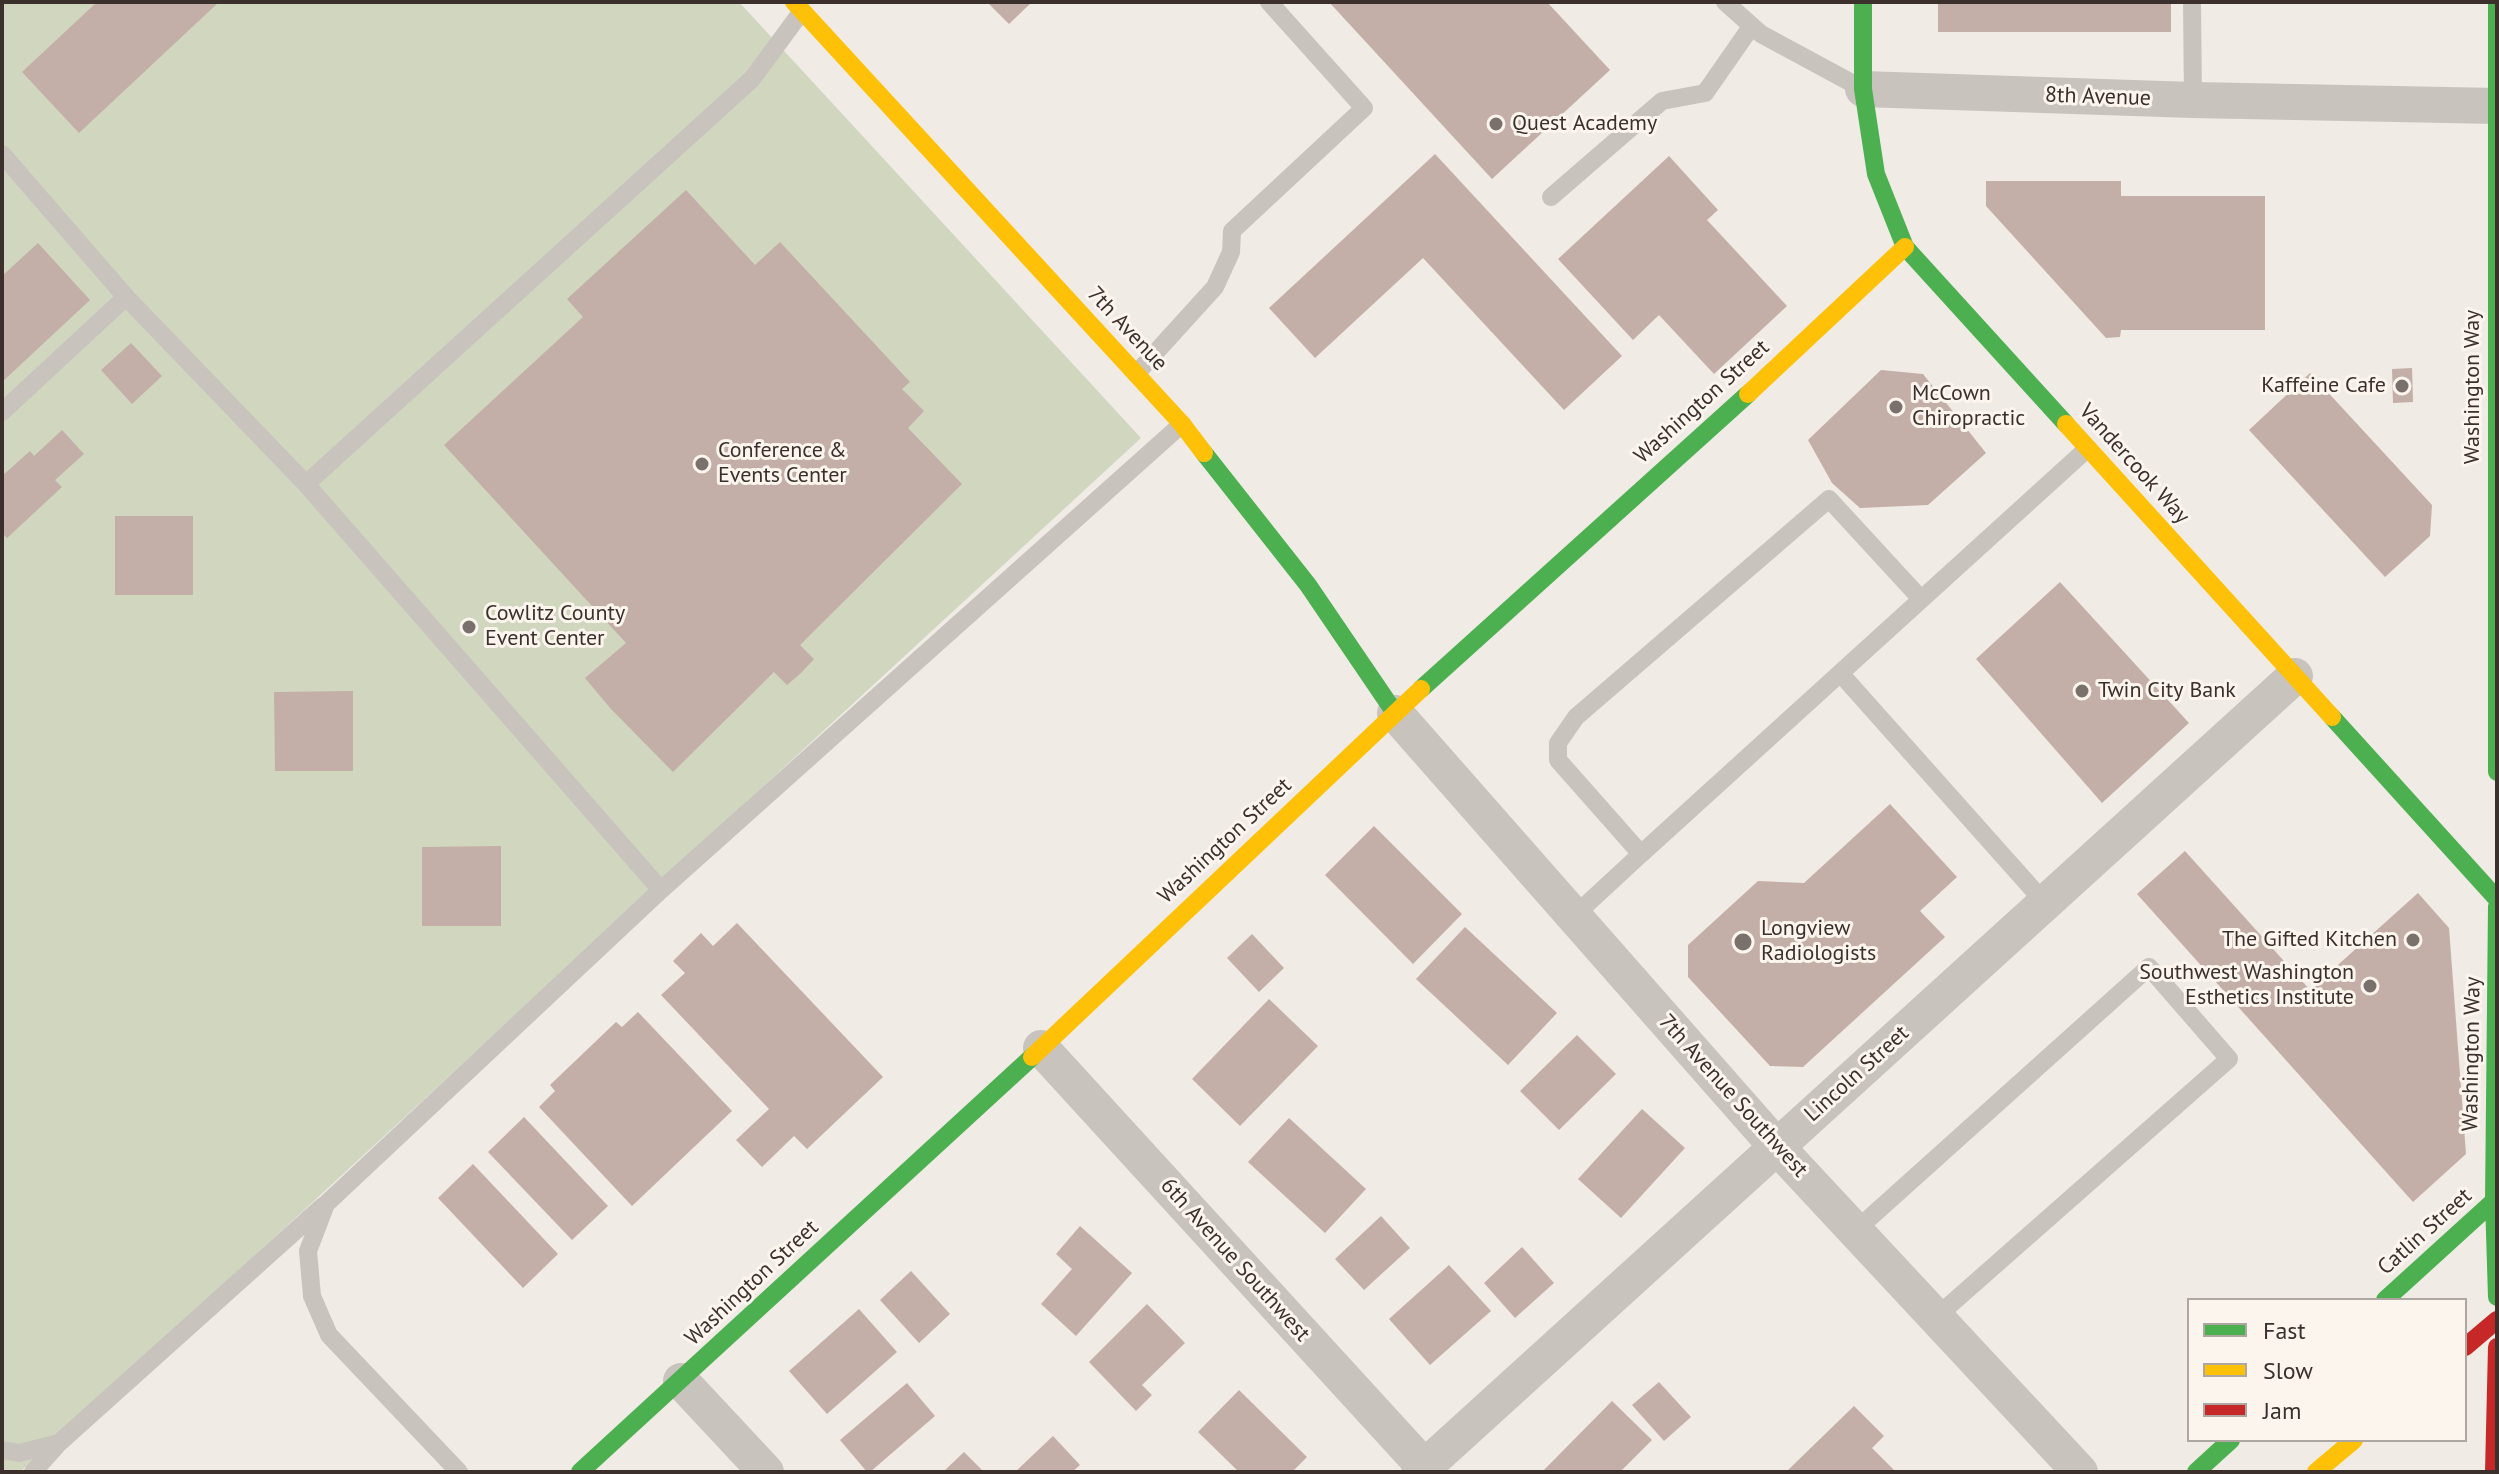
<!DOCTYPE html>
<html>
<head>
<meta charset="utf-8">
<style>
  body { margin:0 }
  #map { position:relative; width:2499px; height:1474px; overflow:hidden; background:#f0ebe5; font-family:"PT Sans",sans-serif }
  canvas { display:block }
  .frame { position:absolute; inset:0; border:4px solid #3b302b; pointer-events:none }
  .legend { position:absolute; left:2187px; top:1298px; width:280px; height:144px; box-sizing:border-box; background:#fbf5ee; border:2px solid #aea6a0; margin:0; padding:10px 14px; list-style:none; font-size:24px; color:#3b302b }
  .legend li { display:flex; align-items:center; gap:16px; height:40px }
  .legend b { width:40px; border:2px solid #aea6a0 }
</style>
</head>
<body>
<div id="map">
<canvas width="2499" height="1474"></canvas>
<div class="frame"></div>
<ul class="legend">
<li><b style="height:10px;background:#4caf50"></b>Fast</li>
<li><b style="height:10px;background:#ffc107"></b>Slow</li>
<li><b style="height:10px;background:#c62828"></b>Jam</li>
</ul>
</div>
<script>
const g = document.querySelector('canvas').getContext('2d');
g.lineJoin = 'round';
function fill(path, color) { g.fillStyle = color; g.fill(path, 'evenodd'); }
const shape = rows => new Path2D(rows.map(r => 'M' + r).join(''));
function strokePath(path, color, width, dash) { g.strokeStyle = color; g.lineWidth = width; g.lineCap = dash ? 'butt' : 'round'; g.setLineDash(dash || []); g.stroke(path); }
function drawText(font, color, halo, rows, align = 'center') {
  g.font = font + ' "PT Sans",sans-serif'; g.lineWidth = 6; g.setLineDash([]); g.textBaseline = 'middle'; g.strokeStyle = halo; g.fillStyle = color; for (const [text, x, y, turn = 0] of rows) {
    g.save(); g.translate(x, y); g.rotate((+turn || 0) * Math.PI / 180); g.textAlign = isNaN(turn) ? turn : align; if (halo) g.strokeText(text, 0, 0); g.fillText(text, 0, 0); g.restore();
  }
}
fill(shape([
  [2,2,739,2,1141,438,20,1472,2,1472]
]), '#d1d6bf');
fill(shape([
  [97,2,219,2,79,133,22,72],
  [987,2,1032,2,1009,24],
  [1329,2,1547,2,1610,70,1492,179],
  [1938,2,2171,2,2171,32,1938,32],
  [1435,154,1622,356,1564,410,1423,258,1315,358,1269,308],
  [1669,156,1718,210,1707,220,1787,306,1714,374,1659,315,1633,340,1558,259],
  [1986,181,2121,181,2121,196,2265,196,2265,330,2121,330,2120,337,2106,338,1986,206],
  [686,190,755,265,780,242,910,382,902,389,924,411,908,428,962,484,800,645,814,659,801,673,787,685,774,672,673,772,611,709,585,678,626,643,444,445,583,317,567,299],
  [38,243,90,300,2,382,2,276],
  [131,343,162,376,132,404,101,370],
  [2412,368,2413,402,2393,403,2392,369],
  [1881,370,1923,374,1986,453,1928,505,1860,508,1832,483,1808,440],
  [2310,373,2432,505,2430,536,2385,577,2249,430],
  [62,430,84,454,55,480,62,487,7,538,2,533,2,476,30,451,34,456],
  [115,516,193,516,193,595,115,595],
  [2060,582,2189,723,2102,803,1976,659],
  [353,691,353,771,275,771,274,692],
  [1890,804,1957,877,1920,911,1945,937,1803,1067,1770,1066,1688,977,1688,945,1758,881,1804,883],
  [1374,826,1462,914,1413,964,1325,875],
  [501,846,501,926,422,926,422,847],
  [2185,851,2310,990,2418,893,2449,928,2466,1154,2413,1202,2137,894],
  [737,923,883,1077,807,1149,794,1136,762,1167,736,1140,769,1109,661,995,685,973,673,961,701,933,713,946],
  [1465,927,1557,1013,1508,1065,1416,979],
  [1252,934,1284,968,1259,992,1227,958],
  [1269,999,1318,1046,1240,1126,1192,1079],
  [638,1012,732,1111,632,1206,539,1107,555,1091,550,1085,616,1022,622,1027],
  [1577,1035,1616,1074,1559,1130,1520,1091],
  [1642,1109,1685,1148,1621,1218,1578,1179],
  [524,1117,608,1206,572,1240,488,1152],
  [1289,1118,1366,1189,1325,1233,1248,1162],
  [473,1164,558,1254,523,1288,438,1198],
  [1381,1216,1410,1248,1364,1290,1335,1259],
  [1080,1226,1132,1273,1076,1336,1041,1304,1072,1269,1056,1254],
  [1522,1247,1554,1283,1515,1318,1484,1283],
  [1449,1265,1491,1311,1430,1365,1389,1319],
  [911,1271,950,1314,919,1343,880,1300],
  [1147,1304,1185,1343,1142,1385,1152,1395,1136,1411,1089,1362],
  [859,1309,897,1352,827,1414,789,1371],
  [1659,1382,1691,1417,1664,1441,1632,1405],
  [907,1383,935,1416,870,1472,867,1472,840,1440],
  [1239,1390,1307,1457,1292,1472,1239,1472,1198,1432],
  [1612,1401,1652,1440,1620,1472,1542,1472],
  [1854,1406,1884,1436,1872,1448,1896,1472,1786,1472],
  [1053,1436,1080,1465,1072,1472,1015,1472],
  [964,1452,984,1472,943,1472]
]), '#c3afa7');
strokePath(shape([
  [1725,2,1761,34,1861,88],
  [2192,2,2193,100],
  [802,11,752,79,306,484,661,890,1182,424],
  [2,154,126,297],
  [1551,197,1662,101,1705,93,1751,27],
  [1136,374,1215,287,1231,252,1232,231,1364,108,1269,2],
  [2,412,126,297,306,484],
  [1921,599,1829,499,1576,717,1558,743,1558,760,1641,854,2088,448],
  [1840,673,2045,903],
  [1574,916,1641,854],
  [1855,1231,2149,967,2229,1059,1935,1318],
  [2,1450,19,1453,59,1443,323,1206],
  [33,1472,59,1443],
  [459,1472,329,1335,312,1296,308,1251,326,1204,661,890]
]), '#c9c3be', 18);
strokePath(shape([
  [1863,89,2193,100,2497,106],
  [1395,713,1777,1147,2080,1472],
  [1041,1048,1429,1472],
  [681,1381,766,1472],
  [1419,1472,2295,676]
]), '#c9c3be', 36);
strokePath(shape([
  [1863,2,1863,89,1876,174,1905,247,2066,424],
  [2497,2,2497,772],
  [1204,453,1308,585,1395,713],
  [1421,689,1748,394],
  [2332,717,2497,899],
  [2497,906,2494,1201,2497,1297],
  [2385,1300,2494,1201],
  [580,1472,1032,1057],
  [2196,1472,2231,1440]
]), '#4caf50', 18);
strokePath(shape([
  [794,2,1182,424,1204,453],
  [1748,394,1905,247],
  [2066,424,2332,717],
  [1032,1057,1421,689],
  [2316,1472,2354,1440]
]), '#ffc107', 18);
strokePath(shape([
  [2465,1347,2497,1320],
  [2494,1472,2497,1347]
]), '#c62828', 18);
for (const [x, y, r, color] of [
  [1496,124,8,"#7a716c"],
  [2402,386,8,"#7a716c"],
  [1896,407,8,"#7a716c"],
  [702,464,8,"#7a716c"],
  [469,627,8,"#7a716c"],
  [2082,691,8,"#7a716c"],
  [2413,940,8,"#7a716c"],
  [1743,942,10,"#7a716c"],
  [2370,986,8,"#7a716c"]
]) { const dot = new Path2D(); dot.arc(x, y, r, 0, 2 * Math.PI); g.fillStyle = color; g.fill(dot); strokePath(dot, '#fbf5ee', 3); }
drawText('22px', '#3b302b', '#fbf5ee', [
  ["8th Avenue",2098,97,2],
  ["7th Avenue",1127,329,47],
  ["Washington Way",2473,387,-90],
  ["Washington Street",1702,402,-42],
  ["Vandercook Way",2134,464,48],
  ["Washington Street",1225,841,-43],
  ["Washington Way",2472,1054,-89],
  ["Lincoln Street",1857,1074,-42],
  ["7th Avenue Southwest",1733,1096,48],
  ["Catlin Street",2425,1232,-42],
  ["6th Avenue Southwest",1235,1260,48],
  ["Washington Street",752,1283,-43]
]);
drawText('22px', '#3b302b', '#fbf5ee', [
  ["Quest Academy",1512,124],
  ["Kaffeine Cafe",2386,386,"right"],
  ["McCown",1912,394],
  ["Chiropractic",1912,419],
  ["Conference &",718,451],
  ["Events Center",718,476],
  ["Cowlitz County",485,614],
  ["Event Center",485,639],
  ["Twin City Bank",2098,691],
  ["Longview",1761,929],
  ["Radiologists",1761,954],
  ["The Gifted Kitchen",2397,940,"right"],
  ["Southwest Washington",2354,973,"right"],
  ["Esthetics Institute",2354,998,"right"]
], 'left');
</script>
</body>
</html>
